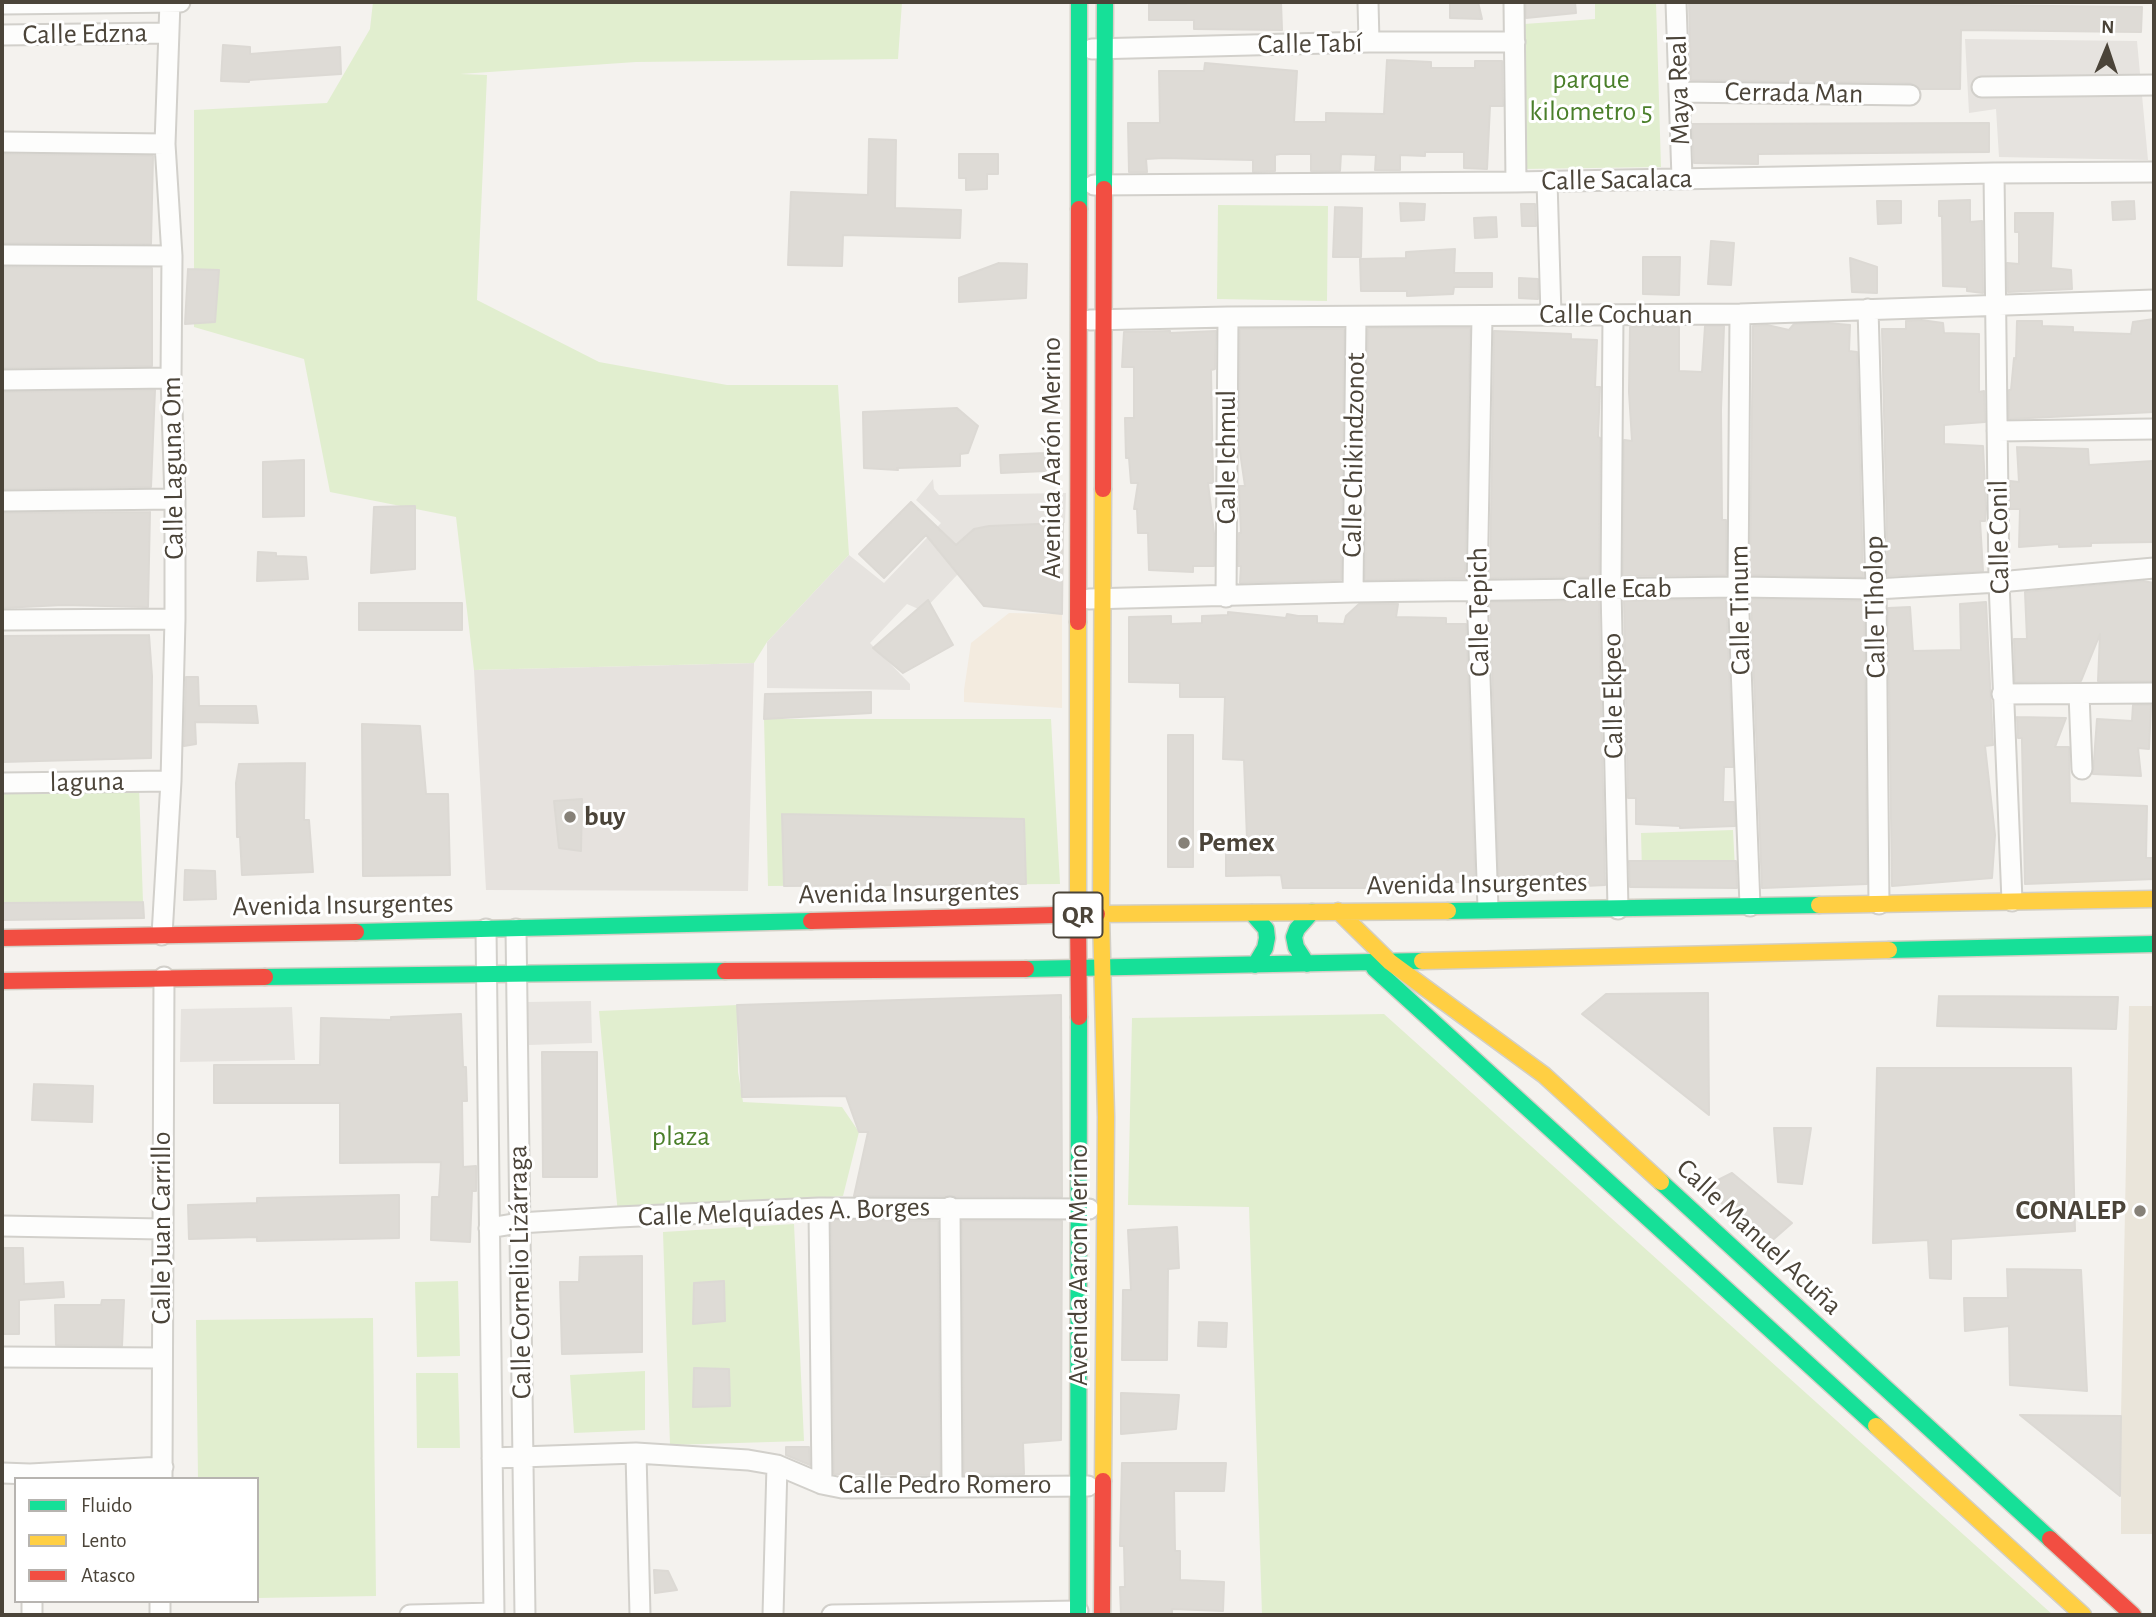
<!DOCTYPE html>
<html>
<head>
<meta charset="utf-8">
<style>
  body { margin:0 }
  #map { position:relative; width:2156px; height:1617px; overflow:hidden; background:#f4f2ee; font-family:"Alegreya Sans",sans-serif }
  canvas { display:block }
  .frame { position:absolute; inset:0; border:4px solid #4b4439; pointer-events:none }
  .legend { position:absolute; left:14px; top:1477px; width:245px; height:126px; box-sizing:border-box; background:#fff; border:2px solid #b7b4b0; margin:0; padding:9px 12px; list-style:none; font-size:21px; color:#4b4439 }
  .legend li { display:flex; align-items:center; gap:14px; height:35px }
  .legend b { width:35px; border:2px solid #b7b4b0 }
  .north { position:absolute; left:2072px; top:14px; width:70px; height:70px; -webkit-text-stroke:5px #fff; paint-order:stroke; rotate:2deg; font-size:19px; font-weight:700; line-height:28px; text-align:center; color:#4b4439 }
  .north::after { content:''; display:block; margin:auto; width:24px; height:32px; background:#4b4439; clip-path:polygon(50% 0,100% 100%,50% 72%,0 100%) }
</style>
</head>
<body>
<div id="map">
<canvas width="2156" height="1617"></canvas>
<div class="frame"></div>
<ul class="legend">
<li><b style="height:9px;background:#16e098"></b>Fluido</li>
<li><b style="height:9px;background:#ffcf43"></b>Lento</li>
<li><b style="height:9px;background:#f24e42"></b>Atasco</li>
</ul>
<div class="north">N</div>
</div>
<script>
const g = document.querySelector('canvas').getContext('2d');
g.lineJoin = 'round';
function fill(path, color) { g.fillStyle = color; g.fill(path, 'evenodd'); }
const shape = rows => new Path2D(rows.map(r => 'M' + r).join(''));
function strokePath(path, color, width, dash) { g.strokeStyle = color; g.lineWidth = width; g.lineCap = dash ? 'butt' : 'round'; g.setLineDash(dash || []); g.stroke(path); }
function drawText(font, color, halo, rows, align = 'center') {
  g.font = font + ' "Alegreya Sans",sans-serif'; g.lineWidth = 6; g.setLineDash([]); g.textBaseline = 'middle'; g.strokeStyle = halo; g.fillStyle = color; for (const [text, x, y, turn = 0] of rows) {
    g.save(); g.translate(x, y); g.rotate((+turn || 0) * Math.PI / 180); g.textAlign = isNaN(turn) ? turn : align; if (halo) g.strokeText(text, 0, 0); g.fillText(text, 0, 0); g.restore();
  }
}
fill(shape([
  [1009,613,1062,614,1062,708,964,702,964,690,971,643]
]), '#f3ebdf');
fill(shape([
  [754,663,748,891,486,890,474,670]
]), '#e6e2de');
fill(shape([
  [2129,1006,2154,1006,2154,1534,2121,1534,2121,1416]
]), '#eae5da');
fill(shape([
  [373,2,902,2,898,59,636,62,460,74,487,75,477,300,599,362,727,385,838,385,849,555,767,642,754,663,474,670,456,517,330,492,304,359,194,327,194,110,327,103,370,29],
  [1595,2,1656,2,1661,167,1522,169,1524,24,1595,19],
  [1218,205,1328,206,1327,301,1217,299],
  [764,719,1051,719,1060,884,768,886],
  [139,787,143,902,2,903,2,789],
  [1733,830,1735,870,1642,872,1641,833],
  [737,1005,738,1072,743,1102,842,1107,859,1132,843,1196,618,1214,599,1011],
  [1384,1014,2053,1615,1262,1615,1249,1207,1128,1205,1132,1018],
  [794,1224,804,1441,670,1445,663,1232],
  [458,1281,460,1356,417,1357,415,1282],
  [373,1318,376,1596,257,1598,257,1479,198,1479,196,1320],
  [645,1371,645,1430,574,1433,570,1375],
  [416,1373,458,1373,460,1448,417,1448]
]), '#e1eecf');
fill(shape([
  [1965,39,2137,41,2148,160,1999,157,1996,109,1969,113],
  [933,479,934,489,939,495,1066,493,1065,523,989,526,974,529,944,556,958,574,923,611,907,604,870,643,910,684,910,690,767,688,767,642,849,555,884,583,941,523,916,500],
  [591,1001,592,1043,529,1045,527,1002],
  [292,1007,295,1060,180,1062,181,1009]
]), '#e6e3df');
const building = shape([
  [1186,2,1281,2,1282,30,1194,29,1194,20,1149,20,1149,4,1186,4,1186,2],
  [1450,2,1478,2,1482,19,1450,18,1450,2],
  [1526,2,1575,2,1576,13,1526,18,1526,2],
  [1689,2,2142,7,2141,32,1961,30,1960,89,1920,89,1910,83,1691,80,1689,2],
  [223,45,250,47,250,54,340,47,341,74,249,80,249,82,221,81,223,45],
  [1387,60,1431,62,1431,68,1475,68,1475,61,1502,61,1503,106,1490,106,1487,169,1464,168,1464,152,1425,152,1425,156,1400,155,1400,170,1375,170,1376,155,1341,154,1340,171,1311,171,1311,154,1280,154,1275,155,1275,171,1253,172,1253,160,1163,158,1146,159,1147,172,1129,172,1128,123,1160,123,1159,71,1204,71,1205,63,1297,71,1294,122,1326,122,1326,113,1384,114,1387,60],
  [1989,123,1989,152,1758,154,1758,164,1694,163,1692,124,1989,123],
  [869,139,896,140,895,208,961,210,960,238,843,235,842,266,788,265,791,192,868,195,869,139],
  [2,154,153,156,151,244,2,243,2,154],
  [959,154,998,154,998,174,987,174,987,189,966,190,966,178,959,178,959,154],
  [1970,200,1970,222,1982,221,1983,293,1967,291,1967,287,1943,286,1942,216,1939,216,1939,201,1970,200],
  [1877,201,1901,201,1901,223,1878,224,1877,201],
  [2134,201,2135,219,2113,220,2112,202,2134,201],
  [1400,203,1425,204,1424,220,1401,221,1400,203],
  [1521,204,1535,204,1536,226,1522,226,1521,204],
  [1335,207,1362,208,1361,257,1333,257,1335,207],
  [2015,213,2053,213,2051,268,2071,270,2072,289,2008,292,2007,263,2019,264,2019,232,2015,232,2015,213],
  [1496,217,1497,237,1475,238,1474,218,1496,217],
  [1711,241,1734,243,1731,285,1708,284,1711,241],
  [1455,249,1454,273,1492,273,1492,287,1454,287,1453,294,1407,296,1407,291,1361,291,1360,259,1406,258,1406,252,1455,249],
  [1643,257,1680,257,1679,295,1643,294,1643,257],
  [1850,258,1877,267,1877,293,1852,292,1850,258],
  [999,263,1027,264,1026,298,959,302,959,278,999,263],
  [2,267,152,268,152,366,2,368,2,267],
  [188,269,219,270,215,322,185,324,188,269],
  [1519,278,1538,279,1538,299,1519,298,1519,278],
  [2154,319,2154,412,2009,419,2009,390,2011,390,2014,358,2016,359,2017,321,2042,321,2042,326,2073,327,2073,332,2131,334,2133,322,2154,319],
  [1921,320,1943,323,1944,333,1979,334,1979,392,1984,391,1985,422,1944,425,1944,444,1983,446,1986,509,1985,521,1980,521,1983,571,1888,576,1882,329,1906,329,1906,321,1921,320],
  [1827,323,1850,325,1849,351,1857,352,1863,577,1750,575,1753,326,1767,325,1789,330,1794,324,1827,323],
  [1705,326,1724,326,1721,410,1722,520,1726,520,1726,575,1623,576,1624,440,1632,441,1629,392,1630,327,1679,327,1679,371,1702,372,1705,326],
  [1368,328,1470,328,1465,578,1365,580,1368,328],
  [1240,329,1344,329,1341,580,1240,583,1241,566,1238,566,1239,533,1241,533,1239,486,1245,486,1239,445,1240,329],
  [1170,331,1170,333,1216,331,1215,369,1211,370,1213,483,1208,483,1214,533,1214,566,1193,566,1193,572,1149,570,1148,533,1138,533,1137,509,1134,509,1138,483,1131,483,1129,458,1126,458,1125,418,1134,418,1134,367,1122,367,1124,332,1170,331],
  [1494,331,1571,334,1571,339,1597,340,1595,387,1600,387,1598,437,1600,438,1599,577,1490,578,1494,331],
  [155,390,151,487,2,489,2,392,155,390],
  [957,408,978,426,968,453,960,454,960,466,897,468,898,470,864,468,863,412,957,408],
  [2017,447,2088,449,2089,465,2153,461,2154,542,2091,543,2091,546,2059,547,2059,544,2019,547,2020,509,2010,509,2010,481,2019,482,2017,447],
  [1045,453,1046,471,1001,473,1000,455,1045,453],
  [304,460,304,516,263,517,263,462,304,460],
  [911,502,956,545,974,529,989,526,1063,523,1062,614,984,606,926,535,884,578,859,554,911,502],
  [415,506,415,569,371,573,374,507,415,506],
  [150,512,148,607,63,605,2,608,2,513,150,512],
  [258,552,276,553,276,556,306,557,308,579,257,581,258,552],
  [2143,581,2154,583,2154,681,2098,681,2100,634,2081,681,2015,682,2014,639,2027,639,2025,592,2143,581],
  [1726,599,1733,767,1724,767,1723,802,1734,802,1735,826,1680,828,1680,826,1636,824,1636,798,1628,798,1624,601,1726,599],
  [1751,599,1864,601,1867,884,1762,888,1751,599],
  [928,600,953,645,903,673,873,648,928,600],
  [1599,601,1605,885,1565,887,1565,881,1506,881,1506,883,1499,882,1490,602,1599,601],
  [1986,602,1993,745,1985,746,1995,835,1992,878,1892,886,1888,608,1910,607,1913,651,1961,650,1960,604,1986,602],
  [359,603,462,603,462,630,359,630,359,603],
  [1359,604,1398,604,1396,617,1446,618,1446,624,1466,624,1475,883,1414,880,1414,888,1283,888,1281,875,1226,876,1226,839,1247,839,1244,760,1223,759,1225,697,1180,697,1180,683,1129,682,1129,617,1171,616,1171,624,1202,623,1202,616,1228,615,1228,612,1286,618,1287,614,1298,616,1317,616,1317,623,1344,624,1346,616,1359,604],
  [149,635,152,676,151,758,2,762,2,636,149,635],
  [186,677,198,677,199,706,256,706,258,723,195,722,196,744,184,746,186,677],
  [871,692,871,713,764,719,765,694,871,692],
  [2133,705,2151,705,2149,749,2138,748,2141,776,2093,774,2097,719,2132,721,2133,705],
  [2017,717,2066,718,2055,747,2069,747,2070,803,2147,806,2146,858,2154,858,2154,879,2025,884,2022,742,2022,738,2018,738,2017,717],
  [362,724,420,726,426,794,448,794,450,875,363,876,362,724],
  [1168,735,1193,735,1193,867,1168,867,1168,735],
  [305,763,304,820,309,820,313,872,242,875,240,837,237,837,236,783,239,764,305,763],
  [582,799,581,851,559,848,554,801,582,799],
  [782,814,1024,819,1026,884,784,886,782,814],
  [1629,861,1736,861,1737,888,1630,887,1629,861],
  [185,870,215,871,216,899,184,900,185,870],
  [143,902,144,918,2,920,2,903,143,902],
  [1708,993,1709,1115,1582,1014,1606,994,1708,993],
  [1061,995,1062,1197,854,1196,868,1132,859,1132,846,1096,742,1097,737,1005,1061,995],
  [1939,996,2118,997,2116,1029,1937,1026,1939,996],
  [461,1014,463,1067,466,1067,467,1101,462,1101,463,1167,476,1166,476,1191,472,1191,470,1242,431,1240,432,1197,439,1197,441,1162,340,1163,340,1103,214,1103,214,1065,320,1065,321,1018,391,1020,391,1017,461,1014],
  [542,1052,597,1052,597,1177,543,1177,542,1052],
  [1877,1068,2071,1068,2075,1231,1951,1239,1951,1279,1930,1278,1928,1240,1873,1243,1877,1068],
  [34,1084,93,1086,92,1122,32,1120,34,1084],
  [1774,1128,1811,1128,1802,1184,1778,1182,1774,1128],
  [1732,1173,1792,1223,1767,1245,1704,1187,1732,1173],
  [399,1195,399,1238,257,1241,257,1237,189,1239,188,1205,257,1203,257,1198,399,1195],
  [831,1220,938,1221,940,1475,834,1474,831,1220],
  [962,1221,1062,1221,1061,1440,1023,1443,1024,1474,964,1475,962,1221],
  [1177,1227,1179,1268,1168,1269,1167,1360,1122,1360,1123,1290,1131,1290,1128,1230,1177,1227],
  [2,1248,23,1248,24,1284,63,1282,64,1297,19,1300,19,1334,2,1334,2,1248],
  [642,1256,642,1352,562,1354,560,1282,579,1282,580,1257,642,1256],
  [2007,1269,2081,1270,2087,1391,2010,1385,2009,1326,1965,1331,1964,1298,2008,1298,2007,1269],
  [724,1281,725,1321,693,1324,694,1283,724,1281],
  [102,1300,124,1300,122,1346,56,1345,55,1305,101,1305,102,1300],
  [1199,1322,1227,1323,1226,1347,1198,1346,1199,1322],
  [694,1368,729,1369,730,1406,693,1407,694,1368],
  [1121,1393,1179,1395,1176,1429,1121,1434,1121,1393],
  [2020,1415,2121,1416,2120,1496,2020,1415],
  [786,1447,809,1447,810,1465,786,1455,786,1447],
  [1122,1463,1226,1463,1224,1491,1174,1491,1175,1551,1180,1551,1180,1580,1224,1582,1223,1611,1172,1609,1172,1615,1121,1615,1120,1587,1125,1587,1124,1546,1120,1546,1122,1463],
  [654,1570,668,1571,677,1590,655,1593,654,1570]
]);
fill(building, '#dedbd6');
strokePath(building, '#dcd9d4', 2);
const street = shape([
  [1368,2,1369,42],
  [1514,2,1516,182],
  [1676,2,1682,178],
  [2,4,180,2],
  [2,35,168,33],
  [1092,49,1369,42,1515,42],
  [1982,87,2154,85],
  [1679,92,1910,95],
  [2,142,165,144],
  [1994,173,1999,582,2012,901],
  [1547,181,1551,315],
  [1094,185,1516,182,1994,173,2154,172],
  [2,255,172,256],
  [1868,309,1876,589,1879,904],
  [1740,314,1738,587,1750,906],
  [1613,315,1611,589,1618,909],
  [1482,316,1477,592,1488,908],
  [1090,320,1228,317,1740,314,2154,300],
  [2,380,171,378],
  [1997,431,2154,429],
  [2,501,175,499],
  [1353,592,1356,317],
  [1226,597,1228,317],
  [1089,599,1353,592,1738,587,1876,589,1999,582,2154,568],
  [2,620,175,619],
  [2002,694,2154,693],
  [2079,694,2082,769],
  [2,783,171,781],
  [486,929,494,1615],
  [516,929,525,1615],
  [162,935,171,781,175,619,175,499,171,378,172,256,165,144,170,2],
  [950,1207,952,1485],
  [819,1208,822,1484],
  [2,1226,162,1229],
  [489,1228,519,1223,618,1217,819,1208,1089,1209],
  [2,1357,161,1358],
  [636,1453,640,1615],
  [492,1458,636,1453,748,1460,777,1465,822,1484,842,1488,1088,1486],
  [2,1473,30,1474,163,1467],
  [162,1479,164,977],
  [32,1601,32,1615],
  [160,1615,160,1601],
  [410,1615,494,1613],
  [773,1615,777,1465],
  [832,1615,1078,1611]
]);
const fast = shape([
  [1104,189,1105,2],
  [1079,209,1079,2],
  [1448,911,1819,905],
  [1252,913,1266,929,1267,938,1265,948,1255,965],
  [356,932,811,921],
  [1889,950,2154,944],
  [1307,964,1296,947,1294,937,1297,929,1312,912],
  [1374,968,1876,1426],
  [1026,969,1422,961],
  [265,977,725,971],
  [1661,1182,2050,1539],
  [1078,1615,1079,1017]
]);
const slow = shape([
  [1819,905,2154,899],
  [1338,911,1390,962,1544,1075,1661,1182],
  [1097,914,1448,911],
  [1101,914,1103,489],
  [1101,914,1106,1117,1103,1481],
  [1078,915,1078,622],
  [1422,961,1889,950],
  [1876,1426,2083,1615]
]);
const jam = shape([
  [1103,489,1104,189],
  [1078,622,1079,209],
  [1078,915,1079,1017],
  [811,921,1097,914],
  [2,938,356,932],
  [725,971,1026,969],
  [2,981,265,977],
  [2050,1539,2133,1615],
  [1102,1615,1103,1481]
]);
strokePath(street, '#d2d0cb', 23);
strokePath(fast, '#d3cfc5', 19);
strokePath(slow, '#d3cfc5', 19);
strokePath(jam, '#d3cfc5', 19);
strokePath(street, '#fdfdfc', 19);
strokePath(fast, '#16e098', 16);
strokePath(slow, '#ffcf43', 16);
strokePath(jam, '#f24e42', 16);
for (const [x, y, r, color] of [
  [570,817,7,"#868178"],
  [1184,843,7,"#868178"],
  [2140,1211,7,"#868178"]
]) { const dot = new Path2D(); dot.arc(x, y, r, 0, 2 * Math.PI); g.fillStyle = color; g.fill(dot); strokePath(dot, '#fff', 2.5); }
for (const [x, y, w] of [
  [1078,915,49]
]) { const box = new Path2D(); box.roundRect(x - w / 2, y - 22.5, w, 45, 5); g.fillStyle = '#fff'; g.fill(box); strokePath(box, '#4b4439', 2); }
drawText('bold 26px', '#4b4439', null, [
  ["QR",1078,915]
]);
drawText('28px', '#4b4439', '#fff', [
  ["Calle Edzna",85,34,-1],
  ["Calle Tabí",1310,44,-1],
  ["Maya Real",1679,90,-92],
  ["Cerrada Man",1794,93,1],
  ["Calle Sacalaca",1617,180,-1],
  ["Calle Cochuan",1616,315],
  ["Calle Chikindzonot",1354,455,-89],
  ["Calle Ichmul",1227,457,-90],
  ["Avenida Aarón Merino",1052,458,-90],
  ["Calle Laguna Om",173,468,-91],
  ["Calle Conil",1999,537,-91],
  ["Calle Ecab",1617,589,-1],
  ["Calle Tiholop",1875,607,-91],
  ["Calle Tinum",1740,610,-91],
  ["Calle Tepich",1479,612,-91],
  ["Calle Ekpeo",1613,696,-91],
  ["laguna",87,782,-1],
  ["Avenida Insurgentes",1477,884,-1],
  ["Avenida Insurgentes",909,893,-1],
  ["Avenida Insurgentes",343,905,-1],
  ["Calle Melquíades A. Borges",784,1212,-2],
  ["Calle Juan Carrillo",162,1228,-90],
  ["Calle Manuel Acuña",1759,1237,43],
  ["Avenida Aaron Merino",1079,1265,-90],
  ["Calle Cornelio Lizárraga",520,1272,-91],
  ["Calle Pedro Romero",945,1485]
]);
drawText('28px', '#4a7f2a', '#fff', [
  ["parque",1591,80],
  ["kilometro 5",1591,112],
  ["plaza",681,1137]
]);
drawText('bold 28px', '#4b4439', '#fff', [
  ["buy",584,817],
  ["Pemex",1198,843],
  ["CONALEP",2126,1211,"right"]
], 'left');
</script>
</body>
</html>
